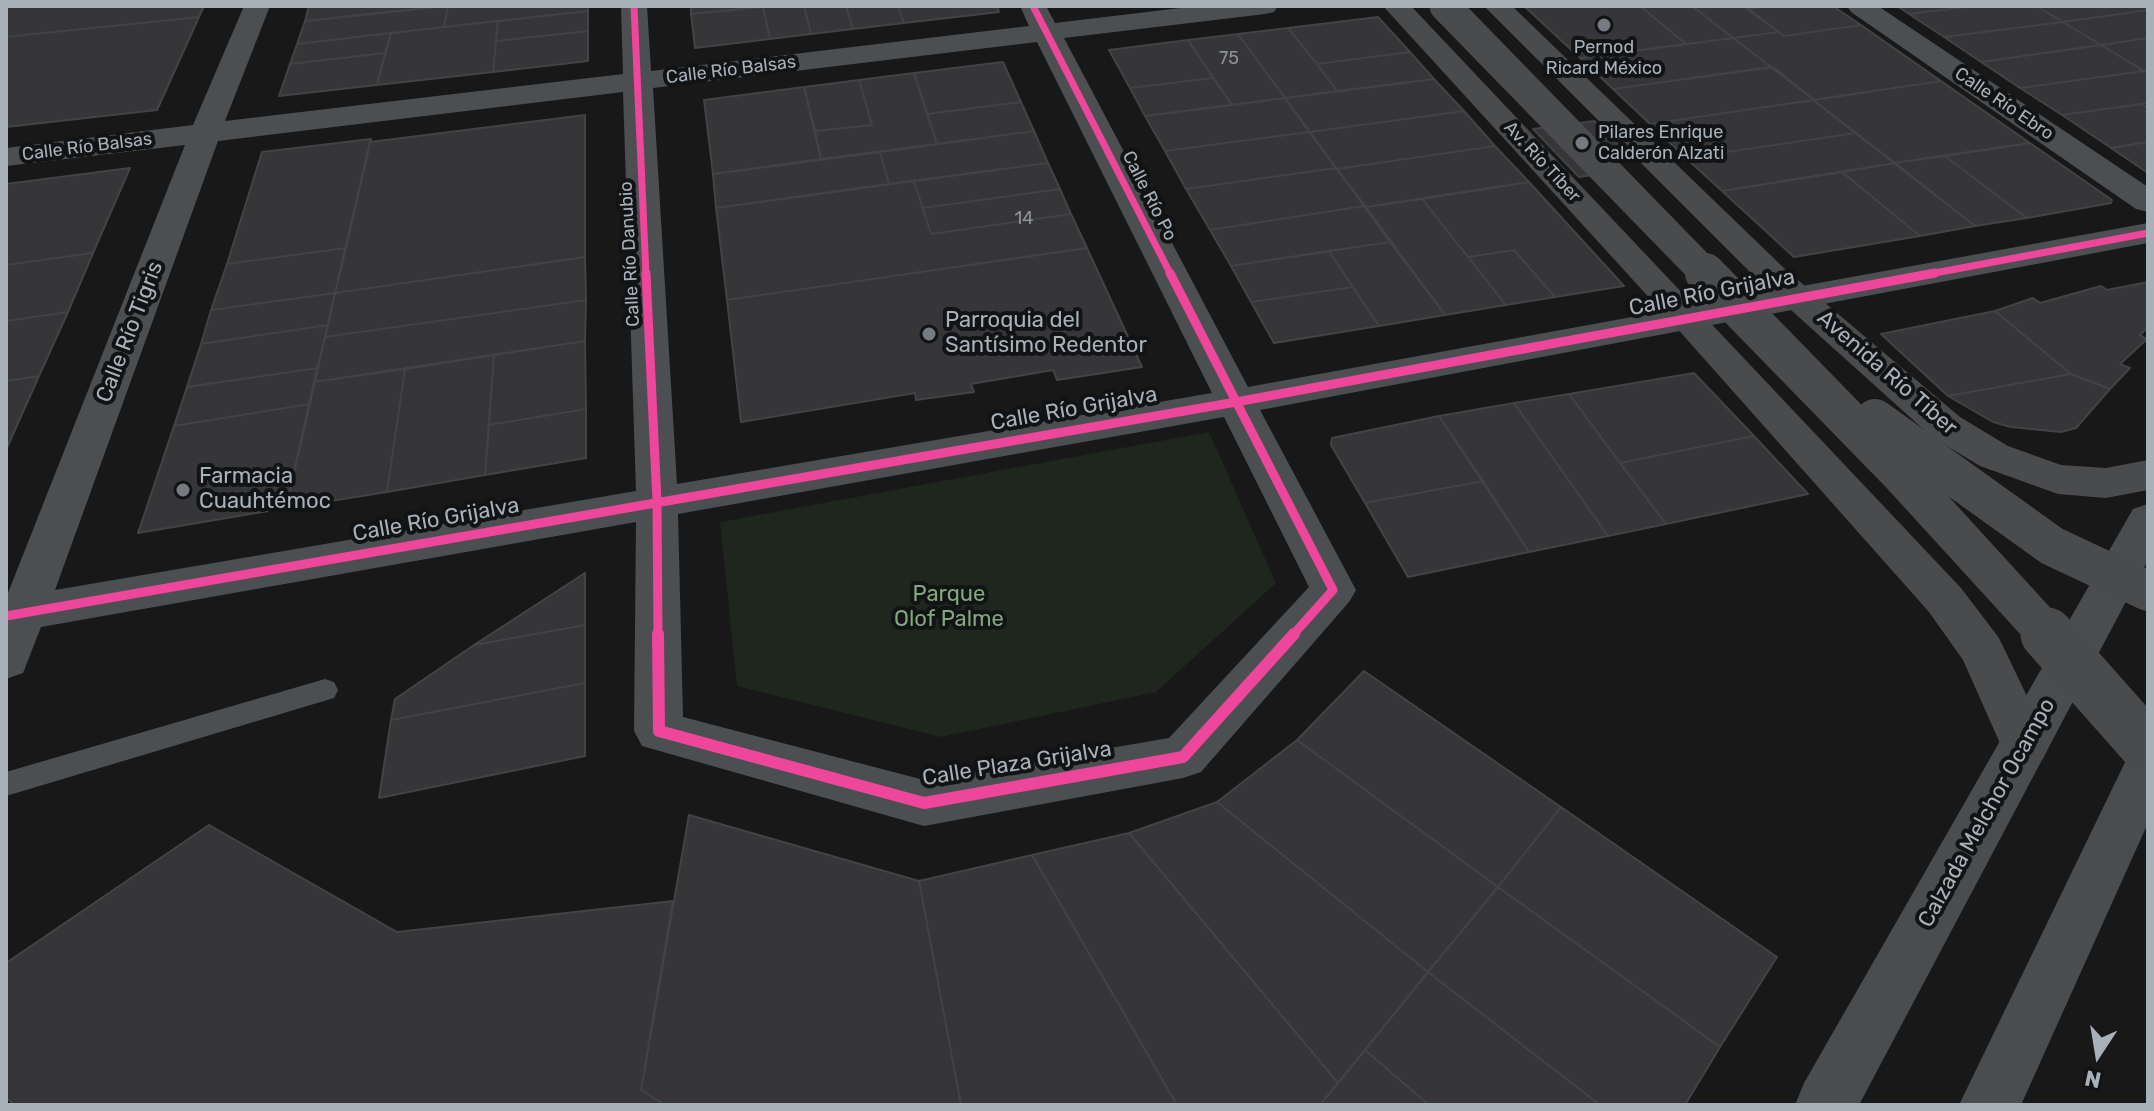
<!DOCTYPE html>
<html>
<head>
<meta charset="utf-8">
<style>
  body { margin:0 }
  #map { position:relative; width:2154px; height:1111px; overflow:hidden; background:#181819; font-family:Rubik,sans-serif }
  canvas { display:block }
  .frame { position:absolute; inset:0; border:8px solid #a8b1ba; pointer-events:none }
  .north { position:absolute; left:2058px; top:1015px; width:80px; height:80px; -webkit-text-stroke:6px #121315; paint-order:stroke; rotate:192deg; font-size:22px; font-weight:700; line-height:32px; text-align:center; color:#a8b1ba }
  .north::after { content:''; display:block; margin:auto; width:28px; height:36px; background:#a8b1ba; clip-path:polygon(50% 0,100% 100%,50% 72%,0 100%) }
</style>
</head>
<body>
<div id="map">
<canvas width="2154" height="1111"></canvas>
<div class="frame"></div>
<div class="north">N</div>
</div>
<script>
const g = document.querySelector('canvas').getContext('2d');
g.lineJoin = 'round';
function fill(path, color) { g.fillStyle = color; g.fill(path, 'evenodd'); }
const shape = rows => new Path2D(rows.map(r => 'M' + r).join(''));
function strokePath(path, color, width, dash) { g.strokeStyle = color; g.lineWidth = width; g.lineCap = dash ? 'butt' : 'round'; g.setLineDash(dash || []); g.stroke(path); }
function drawText(font, color, halo, rows, align = 'center') {
  g.font = font + ' Rubik,sans-serif'; g.lineWidth = 8; g.setLineDash([]); g.textBaseline = 'middle'; g.strokeStyle = halo; g.fillStyle = color; for (const [text, x, y, turn = 0] of rows) {
    g.save(); g.translate(x, y); g.rotate((+turn || 0) * Math.PI / 180); g.textAlign = isNaN(turn) ? turn : align; if (halo) g.strokeText(text, 0, 0); g.fillText(text, 0, 0); g.restore();
  }
}
fill(shape([
  [1209,432,1276,583,1156,692,941,737,737,686,720,522]
]), '#1e261e');
const building = shape([
  [6,6,204,6,199,17,6,37,6,6],
  [309,6,444,6,305,21,309,6],
  [448,6,588,6,588,11,444,27,448,6],
  [448,6,444,27,297,44,305,21,448,6],
  [691,6,770,6,691,14,691,6],
  [804,6,846,6,853,29,811,34,804,6],
  [804,6,811,34,770,39,763,7,804,6],
  [846,6,898,6,904,23,853,29,846,6],
  [898,6,997,6,999,12,904,23,898,6],
  [1524,6,1640,6,1686,44,1580,58,1524,6],
  [1640,6,1692,6,1733,38,1686,44,1640,6],
  [1692,6,1744,6,1779,32,1733,38,1692,6],
  [1769,6,1833,6,1861,25,1784,36,1747,9,1769,6],
  [1897,6,1975,6,1909,14,1897,6],
  [1975,6,2036,6,2063,22,1944,37,1909,14,1975,6],
  [2036,6,2148,6,2148,10,2063,22,2036,6],
  [763,7,770,39,695,48,691,14,763,7],
  [2148,10,2148,38,2101,45,2063,22,2148,10],
  [588,11,588,31,496,41,498,21,588,11],
  [199,17,157,110,6,127,6,37,199,17],
  [1378,17,1410,52,1317,64,1288,28,1378,17],
  [498,21,493,72,377,85,391,33,498,21],
  [2063,22,2101,45,1981,62,1944,37,2063,22],
  [1861,25,1941,81,1814,100,1733,38,1779,32,1784,36,1861,25],
  [1288,28,1317,64,1337,91,1285,98,1238,34,1288,28],
  [588,31,588,61,493,72,496,41,588,31],
  [391,33,385,53,290,64,297,44,391,33],
  [1238,34,1285,98,1232,105,1188,40,1238,34],
  [1733,38,1771,67,1613,89,1580,58,1733,38],
  [2148,38,2148,70,2144,71,2101,45,2148,38],
  [1188,40,1213,78,1130,88,1109,50,1188,40],
  [2101,45,2144,71,2020,88,1981,62,2101,45],
  [1410,52,1434,79,1337,91,1317,64,1410,52],
  [385,53,377,85,279,96,290,64,385,53],
  [1003,62,1021,102,927,114,914,73,1003,62],
  [1773,67,1814,100,1650,124,1613,89,1773,67],
  [2144,71,2148,73,2148,103,2062,115,2020,88,2144,71],
  [914,73,937,144,821,159,815,131,872,125,859,80,914,73],
  [1213,78,1232,105,1145,116,1130,88,1213,78],
  [1434,79,1464,111,1310,132,1285,98,1434,79],
  [859,80,872,125,815,131,804,87,859,80],
  [1941,81,2030,143,1894,163,1813,100,1941,81],
  [804,87,821,159,713,174,704,100,804,87],
  [1285,98,1309,132,1165,151,1145,116,1285,98],
  [1813,100,1856,133,1686,158,1650,124,1813,100],
  [1021,102,1034,131,937,144,927,114,1021,102],
  [2142,104,2148,108,2148,142,2111,148,2062,115,2142,104],
  [1464,111,1495,146,1337,169,1310,132,1464,111],
  [585,115,585,257,335,293,370,142,585,115],
  [1594,121,1631,157,1609,160,1620,171,1579,177,1533,129,1594,121],
  [1034,131,1048,163,889,184,880,152,1034,131],
  [1309,132,1336,168,1186,189,1165,151,1309,132],
  [1856,133,1895,163,1722,191,1686,158,1856,133],
  [371,139,346,248,227,264,262,152,371,139],
  [2148,142,2148,173,2111,148,2148,142],
  [2030,143,2112,200,2111,203,2027,218,1945,156,2030,143],
  [1495,146,1529,182,1366,207,1337,169,1495,146],
  [880,152,889,184,716,208,713,174,880,152],
  [1945,156,2027,218,1975,226,1894,163,1945,156],
  [1048,163,1060,189,923,208,914,181,1048,163],
  [1895,163,1975,226,1920,236,1842,172,1895,163],
  [130,168,93,253,6,265,6,184,130,168],
  [1336,168,1364,206,1210,230,1186,189,1336,168],
  [1842,172,1920,236,1794,257,1722,191,1842,172],
  [914,181,931,234,1071,214,1087,248,727,300,716,208,914,181],
  [1529,182,1624,286,1555,297,1514,250,1468,257,1422,199,1529,182],
  [1060,189,1071,214,931,234,923,208,1060,189],
  [1422,199,1468,257,1506,305,1445,315,1366,207,1422,199],
  [1364,206,1390,242,1231,266,1210,230,1364,206],
  [1390,242,1445,315,1379,326,1329,251,1390,242],
  [346,248,335,293,211,310,227,264,346,248],
  [1087,248,1142,367,1057,380,1053,370,971,384,974,392,916,400,915,393,741,422,727,300,1087,248],
  [1514,250,1555,297,1506,305,1468,257,1514,250],
  [1329,251,1353,287,1251,302,1231,266,1329,251],
  [93,253,68,312,6,321,6,265,93,253],
  [585,257,586,300,325,337,335,293,585,257],
  [2148,282,2148,327,2140,335,2147,339,2120,364,2130,368,2110,389,2071,374,1995,311,2033,298,2040,303,2101,286,2107,290,2148,282],
  [1353,287,1379,326,1274,343,1251,302,1353,287],
  [335,293,328,325,201,344,211,310,335,293],
  [586,300,585,341,314,382,325,337,586,300],
  [1995,311,2071,374,1948,396,1881,334,1995,311],
  [68,312,39,376,6,381,6,321,68,312],
  [328,325,318,368,187,387,201,344,328,325],
  [585,341,586,409,489,425,494,355,585,341],
  [494,355,485,475,387,492,405,369,494,355],
  [318,368,310,404,174,426,187,387,318,368],
  [405,369,387,492,286,508,314,382,405,369],
  [1694,373,1754,436,1620,463,1569,394,1694,373],
  [2071,374,2110,389,2076,428,2061,432,2011,427,1993,422,1948,396,2071,374],
  [39,376,6,450,6,381,39,376],
  [1569,394,1620,463,1666,524,1608,536,1514,403,1569,394],
  [1514,403,1608,536,1529,552,1439,416,1514,403],
  [310,404,286,508,138,533,174,426,310,404],
  [586,409,586,458,485,475,489,425,586,409],
  [1439,416,1483,481,1365,503,1331,445,1332,438,1439,416],
  [1754,436,1808,494,1666,524,1620,463,1754,436],
  [1483,481,1529,552,1408,577,1365,503,1483,481],
  [585,573,585,625,474,645,585,573],
  [585,625,585,683,391,720,395,699,474,645,585,625],
  [1364,671,1561,807,1498,887,1297,740,1364,671],
  [585,683,585,756,379,798,391,720,585,683],
  [1297,740,1498,887,1428,972,1217,802,1297,740],
  [1217,802,1428,972,1338,1083,1129,833,1217,802],
  [1561,807,1777,957,1720,1047,1498,887,1561,807],
  [689,815,919,881,961,1105,665,1105,641,1090,689,815],
  [209,825,397,932,673,901,641,1090,665,1105,15,1105,6,1098,6,963,209,825],
  [1129,833,1338,1083,1320,1105,1177,1105,1032,855,1129,833],
  [1032,855,1177,1105,961,1105,919,881,1032,855],
  [1498,887,1720,1047,1685,1105,1600,1105,1428,972,1498,887],
  [1428,972,1600,1105,1429,1105,1365,1050,1428,972],
  [1365,1050,1429,1105,1320,1105,1365,1050]
]);
fill(building, '#363638');
strokePath(building, '#414345', 2);
fill(shape([
  [325,679,334,682,338,690,334,698,6,796,6,772,325,679]
]), '#4c4f52');
fill(shape([
  [244,6,270,6,225,121,623,74,621,6,647,6,651,71,1029,26,1020,6,1046,6,1055,23,1197,6,1278,6,1274,12,1265,14,1064,38,1248,387,2148,223,2148,243,1260,410,1356,590,1349,602,1201,772,1183,778,924,826,642,746,634,731,636,522,41,627,23,673,6,679,6,598,185,145,6,166,6,148,193,125,244,6],
  [1037,42,1212,393,677,484,653,88,1037,42],
  [623,92,636,491,55,590,218,141,623,92],
  [1224,417,1309,587,1169,738,924,780,683,717,678,514,1224,417],
  [1847,6,1878,6,2148,187,2148,212,2136,209,1851,12,1847,6]
]), '#4c4f52');
fill(shape([
  [2148,504,2148,560,1859,1105,1795,1105,1804,1083,2133,509,2148,504],
  [2148,745,2148,823,2021,1105,1959,1105,2130,752,2148,745]
]), '#4a4d50');
fill(shape([
  [1383,6,1411,6,1961,588,1999,638,2050,744,2043,759,2025,765,2007,759,1963,660,1929,612,1675,326,1383,6],
  [1484,6,1512,6,1785,269,1960,417,2008,446,2061,465,2106,468,2148,460,2148,490,2106,498,2058,494,1980,466,1932,437,1761,283,1484,6]
]), '#4a4b4d');
strokePath(shape([
  [1445,6,1707,275]
]), '#4a4b4d', 31);
strokePath(shape([
  [1705,273,1901,474,2049,636],
  [1875,419,2052,546,2148,591]
]), '#4a4b4d', 40);
strokePath(shape([
  [2047,634,2148,748]
]), '#4a4b4d', 53);
strokePath(shape([
  [634,6,646,275],
  [1033,6,1171,275],
  [1924,275,2148,233]
]), '#ed469a', 7);
strokePath(shape([
  [646,273,657,501,658,636],
  [1170,273,1333,590,1292,636],
  [6,616,1236,402,1935,273]
]), '#ed469a', 9);
strokePath(shape([
  [658,634,659,731,924,803,1183,757,1294,634]
]), '#ed469a', 12);
for (const [x, y, r, color] of [
  [1604,25,8,"#767b82"],
  [1582,143,8,"#767b82"],
  [929,334,8,"#767b82"],
  [183,490,8,"#767b82"]
]) { const dot = new Path2D(); dot.arc(x, y, r, 0, 2 * Math.PI); g.fillStyle = color; g.fill(dot); strokePath(dot, '#121315', 3); }
drawText('18px', '#a8b1ba', '#121315', [
  ["Pernod",1604,48],
  ["Ricard México",1604,69],
  ["Pilares Enrique",1598,133,"left"],
  ["Calderón Alzati",1598,154,"left"]
]);
drawText('18px', '#8c929a', null, [
  ["75",1229,59],
  ["14",1024,219]
]);
drawText('18px', '#a8b1ba', '#121315', [
  ["Calle Río Balsas",731,70,-7],
  ["Calle Río Ebro",2004,104,34],
  ["Calle Río Balsas",87,147,-7],
  ["Av. Río Tíber",1542,162,47],
  ["Calle Río Po",1149,196,63],
  ["Calle Río Danubio",630,254,-93]
]);
drawText('22px', '#a8b1ba', '#121315', [
  ["Calle Río Grijalva",1712,293,-11],
  ["Calle Río Tigris",130,332,-69],
  ["Avenida Río Tíber",1887,373,41],
  ["Calle Río Grijalva",1074,409,-10],
  ["Calle Río Grijalva",436,520,-10],
  ["Calle Plaza Grijalva",1017,764,-9],
  ["Calzada Melchor Ocampo",1987,813,-61]
]);
drawText('22px', '#a8b1ba', '#121315', [
  ["Parroquia del",945,321],
  ["Santísimo Redentor",945,346],
  ["Farmacia",199,477],
  ["Cuauhtémoc",199,502]
], 'left');
drawText('22px', '#83a77e', '#121315', [
  ["Parque",949,595],
  ["Olof Palme",949,620]
]);
</script>
</body>
</html>
